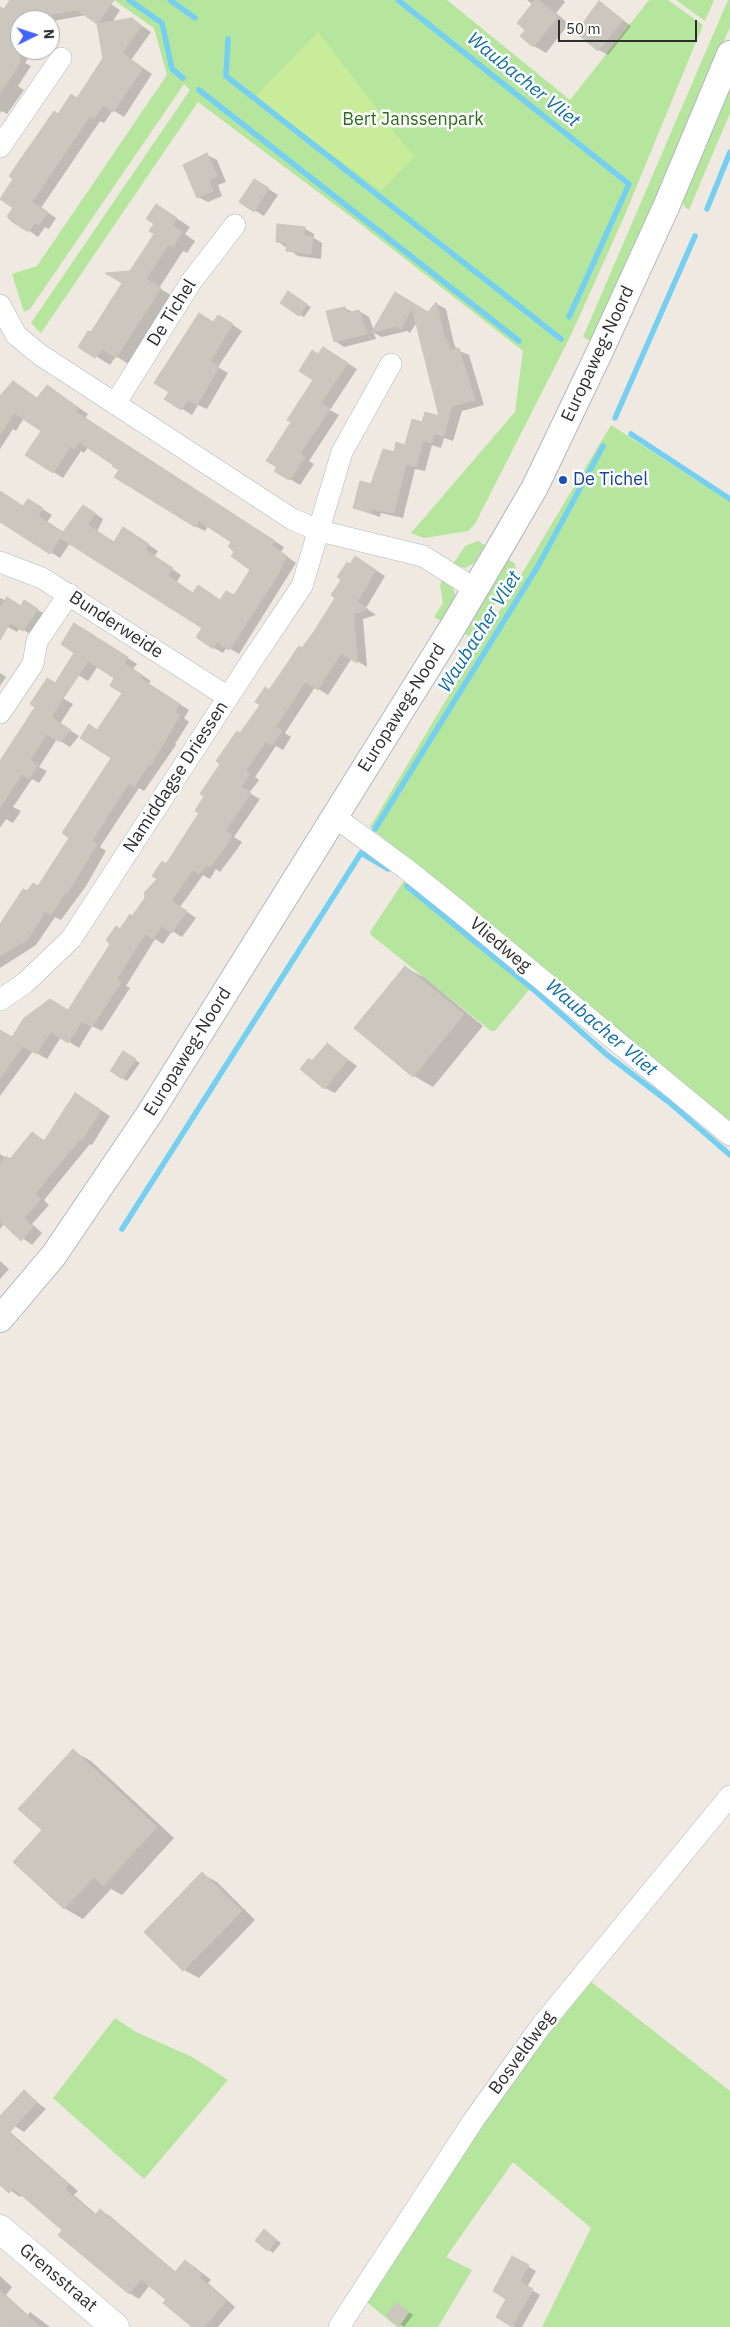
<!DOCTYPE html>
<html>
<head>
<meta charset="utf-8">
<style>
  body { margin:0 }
  #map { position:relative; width:730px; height:2327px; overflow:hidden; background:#efe9e1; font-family:"IBM Plex Sans",sans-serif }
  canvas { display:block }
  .north { position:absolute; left:10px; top:10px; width:50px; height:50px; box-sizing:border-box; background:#fff; border:1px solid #ababab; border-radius:50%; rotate:86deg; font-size:14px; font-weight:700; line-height:20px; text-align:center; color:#2e2e2e }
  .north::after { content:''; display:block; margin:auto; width:18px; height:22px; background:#4264fb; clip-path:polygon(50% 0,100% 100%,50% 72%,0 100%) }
  .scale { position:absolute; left:558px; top:20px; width:139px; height:22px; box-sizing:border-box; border:2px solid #2e2e2e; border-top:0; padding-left:6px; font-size:15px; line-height:18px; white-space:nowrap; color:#2e2e2e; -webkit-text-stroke:4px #fff; paint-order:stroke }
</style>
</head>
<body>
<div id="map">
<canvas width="730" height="2327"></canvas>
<div class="north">N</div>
<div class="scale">50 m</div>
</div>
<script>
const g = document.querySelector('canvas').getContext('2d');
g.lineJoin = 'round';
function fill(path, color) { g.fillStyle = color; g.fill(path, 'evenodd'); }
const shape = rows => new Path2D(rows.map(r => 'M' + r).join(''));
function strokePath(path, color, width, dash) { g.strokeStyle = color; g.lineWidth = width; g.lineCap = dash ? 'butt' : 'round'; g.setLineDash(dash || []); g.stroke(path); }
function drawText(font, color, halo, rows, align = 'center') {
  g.font = font + ' "IBM Plex Sans",sans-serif'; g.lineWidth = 5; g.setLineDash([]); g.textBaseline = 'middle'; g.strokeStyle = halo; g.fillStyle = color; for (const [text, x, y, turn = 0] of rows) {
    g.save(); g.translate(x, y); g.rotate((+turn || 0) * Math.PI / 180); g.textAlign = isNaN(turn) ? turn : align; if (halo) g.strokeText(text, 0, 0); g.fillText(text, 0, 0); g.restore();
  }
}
fill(shape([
  [114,0,447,0,570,100,649,0,668,0,703,25,624,217,571,335,475,524,468,531,424,538,411,533,515,412,523,351,350,216,198,102,41,333,31,323,190,90,184,84,30,309,24,312,12,274,37,266,167,75,154,28],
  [676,0,714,0,705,21],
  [728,0,730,0,730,27,594,343,583,337],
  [730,80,730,113,689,210,684,206,682,199],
  [611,425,730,502,730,1121,370,827],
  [478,541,485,545,476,562,465,568,453,564,465,546],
  [508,559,515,564,516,569,474,639,463,633],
  [442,580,453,588,455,595,453,602,441,621,434,617,443,603,440,585],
  [407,876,533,985,495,1031,491,1031,371,935,370,932],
  [585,1977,730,2091,730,2327,542,2327,591,2228,513,2162,446,2257,472,2270,438,2327,397,2327,363,2299],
  [115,2018,136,2032,192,2057,228,2080,144,2179,53,2098]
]), '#b6e59e');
fill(shape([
  [318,32,414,157,381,191,255,97]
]), '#c9ec9a');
fill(shape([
  [12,0,105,0,120,10,112,23,132,19,151,32,131,60,152,74,124,117,113,110,104,123,100,121,41,208,56,218,49,229,45,227,38,237,9,216,58,115,78,99,105,58,101,25,86,15,53,21,50,26,50,20,20,20,20,50,34,50,25,63,31,66,18,86,24,90,7,114,2,111,0,113,0,19],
  [527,0,563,0,565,2,556,13,569,24,546,53,534,46,527,30,533,5],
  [599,2,631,26,608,55,599,50],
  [207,155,217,160,226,182,218,185,222,196,208,202,198,197],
  [264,186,278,195,264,216,241,202],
  [170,214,190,227,185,234,195,241,187,253,183,251,159,288,174,297,130,365,116,356,110,365,80,346,91,334],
  [304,228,314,234,314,238,322,243,321,259,298,256,277,241],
  [288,293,311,307,304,317,300,315],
  [396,294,428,313,437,304,446,309,454,344,457,350,469,355,484,405,462,411,453,441,444,438,441,448,432,445,425,471,415,469,403,518,381,513,380,517,355,508,395,454,406,446,423,423,441,418,417,322,410,333,407,331,382,337,374,333,376,339,344,347,335,341,345,308,352,312,359,311,369,317,374,331],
  [228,322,242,331,218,367,228,373,207,409,198,405,192,415,166,399,214,323],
  [333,354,357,369,330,410,339,415,309,461,314,464,300,485,276,471,293,422,315,379],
  [47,386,88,414,85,419,284,547,281,552,296,563,239,654,227,647,223,653,214,648,198,637,204,628,70,543,60,558,0,520,0,492,23,507,38,506,52,515,47,522,64,533,93,512,103,519,97,532,114,543,133,534,158,551,154,557,181,575,176,583,194,594,221,601,234,597,252,570,236,551,233,542,208,526,205,531,195,526,115,464,88,447,84,453,81,451,63,478,27,455,43,431,24,418,16,431,13,429,0,449,0,400,38,399],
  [365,563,385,576,366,608,376,615,363,619,367,667,352,658,328,695,315,687,285,733,291,737,283,750,276,746,255,777,259,780,249,793,260,799,234,837,242,842,238,848,220,872,216,869,210,879,203,875,180,907,196,918,182,937,172,931,163,944,155,939,126,986,130,988,102,1031,92,1026,79,1048,61,1037,47,1059,33,1051,0,1096,0,1031,12,1038,68,1011,121,930,133,917,159,879,201,813,240,735,303,649,337,598,350,566],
  [0,598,22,607,34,608,47,615,34,636,20,628,17,632,0,623],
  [84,630,137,664,133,669,151,681,148,684,189,710,184,718,189,722,175,744,176,745,144,791,139,788,117,821,100,847,106,851,86,886,61,920,55,917,36,945,0,968,0,926,28,893,39,888,71,838,113,758,98,731,124,693,116,678,98,666,88,681,66,668,76,652],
  [0,673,6,677,0,686],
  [43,687,73,704,60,724,79,736,70,747,57,739,39,767,47,771,39,783,32,779,13,807,21,811,13,823,6,819,0,828,0,763,36,706],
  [405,967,425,978,483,1026,433,1087,414,1076],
  [327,1044,357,1066,335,1093,325,1088,313,1062],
  [124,1053,140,1063,127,1081,112,1071],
  [85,1100,110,1116,92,1145,90,1144,44,1200,49,1205,32,1224,42,1233,32,1245,4,1224,0,1229,0,1154,10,1161,33,1133,46,1142],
  [0,1261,9,1269,0,1279],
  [73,1751,91,1761,174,1838,122,1895,111,1889,83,1919,64,1908,44,1830],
  [202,1874,217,1882,255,1920,199,1978,184,1970],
  [24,2092,46,2109,24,2132,15,2126],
  [0,2127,10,2132,78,2191,74,2195,97,2215,101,2211,110,2216,177,2273,186,2262,195,2267,211,2280,208,2283,235,2307,218,2327,194,2327,150,2285,139,2299,129,2293,64,2229,23,2194,20,2197,0,2183],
  [268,2234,281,2243,273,2253,256,2241],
  [513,2258,536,2271,527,2287,540,2295,522,2327,515,2327,497,2317,507,2299],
  [0,2276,12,2287,6,2295,28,2315,30,2312,50,2327,13,2327,0,2315],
  [401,2307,413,2315,404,2327,400,2324]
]), '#0003');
strokePath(shape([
  [129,0,162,23,172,69,183,78],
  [170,0,195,18],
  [398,0,629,184,569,317],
  [228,39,226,76,561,339],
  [199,90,519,341],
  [707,209,730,152],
  [615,418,695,236],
  [631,434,730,499],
  [375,829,538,566,603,446],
  [407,886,533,989,606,1054,670,1103,730,1155],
  [122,1229,361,853,388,869]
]), '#75cff0', 5.5);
const building = shape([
  [10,0,114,0,97,24,77,10,20,20,20,63,0,93,0,7,4,9,10,0],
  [535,0,538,0,558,16,533,47,520,36,525,30,517,23,535,0],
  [599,1,623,20,598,51,580,36,580,27,599,1],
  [132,18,142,26,122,53,143,68,113,112,103,105,94,119,90,116,32,202,48,212,39,225,35,223,28,232,11,221,7,216,13,208,0,199,13,179,9,176,54,111,58,114,71,94,77,98,103,58,97,24,132,18],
  [207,153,217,176,209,180,213,191,197,198,183,165,207,153],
  [254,179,269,188,254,212,239,202,254,179],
  [156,204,177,218,172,225,182,232,173,247,169,244,146,279,161,288,116,358,102,349,95,358,78,347,88,331,91,332,122,283,105,273,130,271,154,234,149,231,154,224,146,219,156,204],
  [277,224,305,227,304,236,313,236,311,254,286,251,287,243,276,242,277,224],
  [288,291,307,304,299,316,280,303,288,291],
  [395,292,428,312,436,302,445,339,447,339,450,350,459,348,475,400,452,406,444,436,434,434,432,443,423,441,416,467,406,464,394,513,371,509,370,513,353,508,360,481,371,484,383,449,394,452,396,442,405,445,412,419,422,422,425,412,439,416,412,308,401,329,396,326,371,333,395,292],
  [345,307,347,313,359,310,367,334,334,342,326,311,345,307],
  [199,313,213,322,218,315,233,324,210,361,219,367,197,405,188,400,181,410,164,399,169,392,154,383,199,313],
  [323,347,348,363,321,403,330,409,300,454,305,457,289,480,274,471,277,467,266,461,291,422,287,420,313,380,299,371,312,350,318,354,323,347],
  [13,381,37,398,47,385,79,408,76,412,275,541,272,546,287,556,276,578,229,650,217,642,213,649,196,637,202,628,60,538,50,554,0,522,0,491,23,506,28,499,43,508,38,516,63,532,83,505,95,513,88,525,114,542,123,527,149,544,145,550,173,568,168,576,193,593,198,585,220,600,226,591,234,595,250,570,231,556,234,552,228,546,231,542,199,521,195,527,114,477,119,470,112,466,113,465,79,442,74,449,71,446,53,473,25,455,41,431,14,413,0,435,0,396,13,381],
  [355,556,376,570,357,602,368,609,354,614,357,663,341,653,318,690,305,682,276,727,282,731,272,745,266,741,246,771,250,773,241,787,251,793,226,830,232,835,228,843,210,867,206,865,199,874,193,870,171,901,187,911,172,933,162,926,153,939,145,934,117,979,121,982,92,1027,82,1021,68,1043,51,1032,36,1054,23,1046,0,1078,0,1030,12,1037,24,1018,50,999,68,1010,105,952,110,944,106,940,116,926,120,929,130,914,132,916,145,898,144,893,157,879,152,876,162,861,166,864,199,813,195,811,204,796,200,794,220,764,216,761,237,731,240,733,260,705,255,702,265,687,269,690,299,646,302,648,313,633,335,598,331,595,341,580,337,577,347,562,350,564,355,556],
  [7,597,21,606,24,600,38,609,23,631,10,623,0,640,0,608,7,597],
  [74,623,128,657,124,663,142,675,140,678,180,704,175,712,180,715,151,765,149,764,134,787,129,783,92,841,97,844,67,894,65,893,51,915,45,912,27,940,0,956,0,924,23,889,27,891,33,883,38,886,69,838,62,833,111,758,80,738,89,724,97,730,122,693,110,686,114,678,88,661,51,717,71,730,60,742,47,734,30,760,38,765,29,779,22,774,0,808,0,761,35,707,30,704,47,678,55,683,74,653,61,644,74,623],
  [405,966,464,1014,413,1077,354,1028,405,966],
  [327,1043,348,1060,324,1089,300,1069,309,1058,312,1061,327,1043],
  [123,1051,136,1059,122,1079,110,1071,123,1051],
  [75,1093,101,1110,82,1140,80,1139,35,1194,41,1199,24,1218,33,1227,21,1241,0,1221,0,1164,6,1156,10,1159,32,1132,44,1141,75,1093],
  [73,1749,157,1827,103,1886,94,1877,64,1909,13,1862,42,1830,18,1809,73,1749],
  [202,1872,242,1911,183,1971,144,1932,202,1872],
  [24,2090,37,2102,9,2133,69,2184,65,2189,95,2215,100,2209,175,2272,185,2260,202,2274,199,2277,226,2301,204,2327,192,2327,163,2303,166,2300,141,2279,129,2294,58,2235,62,2230,13,2188,9,2193,0,2185,0,2116,24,2090],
  [264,2229,277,2240,268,2251,255,2241,264,2229],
  [512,2256,529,2265,520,2282,533,2289,512,2327,496,2317,506,2299,493,2291,512,2256],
  [0,2291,40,2327,0,2327,0,2291],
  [396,2303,409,2312,399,2326,386,2316,396,2303]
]);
fill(building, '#cbc7bf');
strokePath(building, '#cbc5ba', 1);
const minor = shape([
  [0,147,61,58],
  [0,305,16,335,39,354,292,519,320,531,423,556,475,589],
  [115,404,191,282,235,225],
  [0,562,42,578,228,697],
  [0,713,33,664,37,641,69,594],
  [335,817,405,868,455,908,730,1135],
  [0,1000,25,983,71,939,251,662,302,586,342,452,391,364],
  [339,2327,473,2121,541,2026,730,1796]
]);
const tertiary = shape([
  [0,1319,54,1255,150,1113,451,630,506,537,535,487,601,349,666,207,730,54]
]);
const secondary = shape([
  [0,2229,115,2327]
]);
strokePath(minor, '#b4b7c1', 22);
strokePath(tertiary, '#b4b7c1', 28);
strokePath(secondary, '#b4b7c1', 29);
strokePath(minor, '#fff', 21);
strokePath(tertiary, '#fff', 26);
strokePath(secondary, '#fff', 28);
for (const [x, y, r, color] of [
  [563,480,5,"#1a4fb4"]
]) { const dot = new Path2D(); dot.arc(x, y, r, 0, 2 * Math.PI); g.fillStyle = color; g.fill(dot); strokePath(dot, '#fff', 2); }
drawText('18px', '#2c6e1b', '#fff', [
  ["Bert Janssenpark",413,120]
]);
drawText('18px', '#2e2e2e', '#fff', [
  ["De Tichel",172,313,-58],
  ["Europaweg-Noord",598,354,-65],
  ["Bunderweide",116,625,33],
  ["Europaweg-Noord",402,708,-58],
  ["Namiddagse Driessen",176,777,-57],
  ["Vliedweg",500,945,40],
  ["Europaweg-Noord",188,1052,-58],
  ["Bosveldweg",522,2053,-54],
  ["Grensstraat",58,2278,40]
]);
drawText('18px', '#164399', '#fff', [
  ["De Tichel",573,480]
], 'left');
drawText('italic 19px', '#0d6fa3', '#fff', [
  ["Waubacher Vliet",523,80,39],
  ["Waubacher Vliet",480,632,-58],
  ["Waubacher Vliet",601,1028,40]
]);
</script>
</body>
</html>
